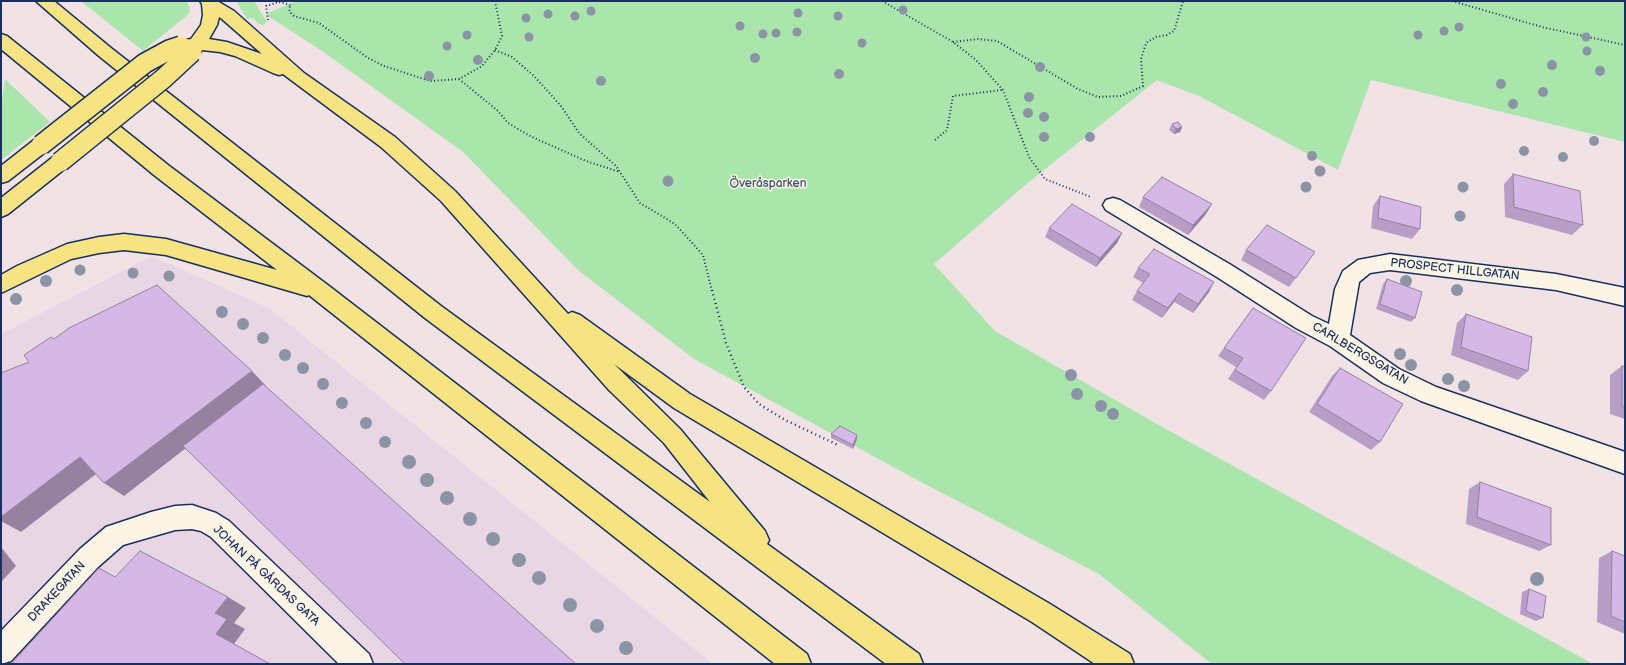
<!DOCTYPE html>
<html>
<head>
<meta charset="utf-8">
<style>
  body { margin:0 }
  #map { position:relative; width:1626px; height:665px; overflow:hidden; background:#f1e3e5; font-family:"Balsamiq Sans",sans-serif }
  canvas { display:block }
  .frame { position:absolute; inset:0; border:2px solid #1b2f5e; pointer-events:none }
</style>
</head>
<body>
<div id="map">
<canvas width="1626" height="665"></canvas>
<div class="frame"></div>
</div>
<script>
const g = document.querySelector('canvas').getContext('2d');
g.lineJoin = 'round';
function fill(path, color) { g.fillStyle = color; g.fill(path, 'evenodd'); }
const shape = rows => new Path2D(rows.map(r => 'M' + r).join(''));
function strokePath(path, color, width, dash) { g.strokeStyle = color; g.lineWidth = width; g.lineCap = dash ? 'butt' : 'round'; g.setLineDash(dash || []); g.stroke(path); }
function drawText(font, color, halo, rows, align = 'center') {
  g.font = font + ' "Balsamiq Sans",sans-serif'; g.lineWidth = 3; g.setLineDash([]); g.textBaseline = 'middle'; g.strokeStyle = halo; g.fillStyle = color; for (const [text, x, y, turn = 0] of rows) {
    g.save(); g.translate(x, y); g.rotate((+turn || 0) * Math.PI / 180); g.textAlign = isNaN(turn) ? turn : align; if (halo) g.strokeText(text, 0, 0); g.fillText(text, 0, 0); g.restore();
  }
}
fill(shape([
  [152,256,269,308,713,664,1,664,1,334]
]), '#e9d6e5');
fill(shape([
  [81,1,186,1,190,8,189,13,184,18,143,51],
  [236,1,254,1,267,22,263,25,259,24,253,18,247,19],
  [297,1,1625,1,1625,142,1371,80,1338,170,1199,96,1157,80,1024,186,934,264,995,331,1157,424,1593,664,1212,664,1099,574,921,482,694,359,578,270,463,152,325,53,265,14],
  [5,79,50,122,1,160,1,107]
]), '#aae6ac');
const minor = shape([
  [1113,198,1120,200,1231,265,1312,316,1329,324,1335,289,1343,271,1358,260,1390,254,1556,274,1625,288,1625,306,1556,290,1390,270,1370,273,1359,282,1350,335,1399,369,1436,387,1625,452,1625,474,1421,401,1383,383,1330,346,1296,328,1217,277,1106,210,1103,205,1106,200,1113,198],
  [192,505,216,513,229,521,369,654,373,664,339,664,211,537,201,531,192,529,175,530,123,545,98,567,11,661,1,664,1,631,80,549,106,527,151,512,175,506,192,505]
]);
const highway = shape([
  [36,1,54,1,111,48,441,306,710,502,664,443,609,390,441,201,381,147,283,74,279,75,273,73,235,56,220,52,202,50,198,56,192,58,186,56,184,51,175,50,172,46,175,42,191,39,201,25,203,15,202,4,200,1,217,1,234,11,304,73,395,137,455,191,568,314,572,312,580,315,690,394,1050,604,1130,654,1134,664,1095,664,1032,622,674,408,614,364,680,429,765,531,769,540,767,544,919,654,923,664,886,664,425,318,99,56,36,1],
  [219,17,222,19,262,54,227,42,209,39,217,25,219,17],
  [1,34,7,36,168,165,329,286,807,654,811,664,775,664,309,295,307,296,166,255,124,250,99,253,71,259,1,293,1,275,17,266,67,244,99,237,124,234,166,239,277,270,154,175,1,49,1,34],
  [41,138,48,140,50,145,48,150,8,181,1,183,1,166,34,140,41,138],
  [60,155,67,157,70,162,67,167,8,214,1,217,1,198,53,157,60,155]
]);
strokePath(minor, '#1b2f5e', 3);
strokePath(highway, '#1b2f5e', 3);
strokePath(shape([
  [882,1,953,42,976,60,1003,90,1029,157,1045,179,1091,197],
  [1452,1,1542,27,1625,45],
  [268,20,266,6,279,2,291,5,289,8,290,12,294,16,319,23,368,58,384,66,430,81,459,79,482,66,495,50,502,36,495,1],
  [953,42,978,39,997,41,1078,89,1098,97,1121,96,1143,86,1141,59,1146,43,1156,37,1167,35,1174,31,1183,1],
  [495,50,512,57,534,76,561,106,579,133,616,166,640,203,675,224,703,255,712,291],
  [459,79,498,111,508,123,532,137,586,161,620,172],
  [935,140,947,130,953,96,1002,90]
]), '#1b2f5e', 2, [1, 2.5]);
strokePath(shape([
  [712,290,726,343,744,387,759,404,785,420,838,445]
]), '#1b2f5e', 2.5, [1, 3.5]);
fill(minor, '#fcf5e5');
fill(highway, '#f6e381');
const highwayBridge = shape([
  [41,145,145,63,169,50,181,46],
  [60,162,164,78,192,52]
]);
strokePath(highwayBridge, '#1b2f5e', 22, []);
strokePath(highwayBridge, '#f6e381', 19);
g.fillStyle = '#8b94a4';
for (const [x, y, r] of [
  [903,10,4.5],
  [591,11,4.5],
  [798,13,4.5],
  [548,14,4.5],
  [575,16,4.5],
  [838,16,4.5],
  [526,18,4.5],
  [740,26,4.5],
  [1459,27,4.5],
  [1444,31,4.5],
  [797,32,4.5],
  [776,33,4.5],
  [763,34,4.5],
  [467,35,4.5],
  [1418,35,4.5],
  [529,37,4.5],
  [1586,37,4.5],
  [862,43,4.5],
  [447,46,4.5],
  [1587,51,4.5],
  [755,58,5],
  [478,60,5],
  [1552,65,5],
  [1040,67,5],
  [1600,71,5],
  [839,74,5],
  [429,76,5],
  [601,81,5],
  [1501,84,5],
  [1543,92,5],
  [1029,97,5],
  [1513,104,5],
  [1028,113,5],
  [1044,117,5],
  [1044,137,5],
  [1090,137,5],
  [1594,141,5],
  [1524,151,5],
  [1312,156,5],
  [1563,157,5],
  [1320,171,5.5],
  [668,181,5.5],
  [1306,187,5.5],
  [1463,187,5.5],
  [1460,216,5.5],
  [80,270,5.5],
  [133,273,5.5],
  [169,276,5.5],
  [46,281,6],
  [1406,281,6],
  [1457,290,6],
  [16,299,6],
  [222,312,6],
  [243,324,6],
  [263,338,6],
  [1400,354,6],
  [285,355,6],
  [1411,365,6],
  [303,368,6],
  [1071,375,6],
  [1448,379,6],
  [323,384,6],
  [1464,386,6],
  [1077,394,6],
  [342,403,6],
  [1101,406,6],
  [1113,414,6],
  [366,423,6],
  [385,442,6],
  [409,462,7],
  [427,480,7],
  [447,498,7],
  [470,519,7],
  [493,539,7],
  [519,560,7],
  [539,578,7],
  [1537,579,7],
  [570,605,7],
  [597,626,7],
  [626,648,7]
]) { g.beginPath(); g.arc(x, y, r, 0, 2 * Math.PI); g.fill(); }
fill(shape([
  [1172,124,1182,127,1180,132,1174,134,1169,130],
  [1513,174,1583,225,1572,235,1505,217,1504,184],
  [1380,196,1420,229,1412,239,1371,228,1373,206],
  [1143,197,1206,214,1188,235,1139,207],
  [1049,228,1122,233,1117,243,1096,267,1045,237],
  [1246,250,1308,262,1289,287,1241,260],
  [1138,268,1209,292,1193,313,1174,302,1162,318,1132,300,1137,291,1143,283,1133,277],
  [1387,279,1415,318,1411,322,1376,309,1383,284],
  [1253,308,1271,391,1264,400,1228,379,1236,367,1218,356],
  [1466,314,1528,371,1518,380,1451,355,1457,323],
  [1622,366,1625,367,1625,419,1610,414,1610,375],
  [1340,368,1380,442,1371,450,1309,412,1332,376],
  [831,434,857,435,857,439,853,449,831,438],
  [1480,482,1551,545,1539,551,1466,524,1469,489],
  [1612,551,1625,556,1625,634,1597,622,1599,558],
  [1529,589,1543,618,1536,621,1520,614,1522,592]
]), '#b89ec6');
fill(shape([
  [1182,127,1180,132,1174,134,1176,129],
  [1212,204,1206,214,1188,235,1193,225],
  [1122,233,1117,243,1096,267,1100,258],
  [1214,282,1209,292,1193,313,1198,304],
  [1179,293,1174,302,1162,318,1168,308],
  [252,371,266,386,124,496,104,483],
  [857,435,857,439,853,449,853,445],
  [80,457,100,471,21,532,1,521,1,514],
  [1,547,16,566,1,582],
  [228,597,246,608,234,623,245,629,234,644,271,664,216,634,215,613]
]), '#9681a1');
const building = shape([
  [1178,122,1182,127,1176,129,1172,124,1178,122],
  [1513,174,1580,191,1583,225,1514,207,1513,174],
  [1162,177,1212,204,1193,225,1143,197,1162,177],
  [1380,196,1421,207,1420,229,1378,218,1380,196],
  [1072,204,1122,233,1100,258,1049,228,1072,204],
  [1267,225,1315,252,1296,278,1246,250,1267,225],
  [1154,249,1214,282,1198,304,1179,293,1168,308,1137,291,1150,274,1138,268,1154,249],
  [1387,279,1422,292,1415,318,1380,304,1387,279],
  [157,285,252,371,104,483,80,457,1,517,1,373,29,362,24,355,51,337,54,339,69,328,157,285],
  [1253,308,1306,338,1271,391,1235,370,1243,358,1224,348,1253,308],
  [1466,314,1532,337,1528,371,1461,347,1466,314],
  [1622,366,1625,367,1625,407,1622,406,1622,366],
  [1340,368,1403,404,1380,442,1317,404,1340,368],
  [263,384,576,664,405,664,183,446,263,384],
  [840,426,857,435,853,445,831,434,840,426],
  [1480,482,1551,508,1551,545,1477,517,1480,482],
  [140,551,228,597,215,613,227,619,216,634,270,664,11,664,99,568,115,577,140,551],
  [1612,551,1625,556,1625,622,1611,616,1612,551],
  [1529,589,1546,596,1543,618,1526,611,1529,589]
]);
fill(building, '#d6b8e6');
strokePath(building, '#9681a1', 1);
drawText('12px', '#38546e', '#fcf5e5', [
  ["Överåsparken",768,184]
]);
drawText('12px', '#1b2f5e', '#fcf5e5', [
  ["PROSPECT HILLGATAN",1455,270,6],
  ["CARLBERGSGATAN",1360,354,31],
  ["JOHAN PÅ GÅRDAS GATA",266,576,43],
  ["DRAKEGATAN",57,592,-47]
]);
</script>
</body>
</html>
